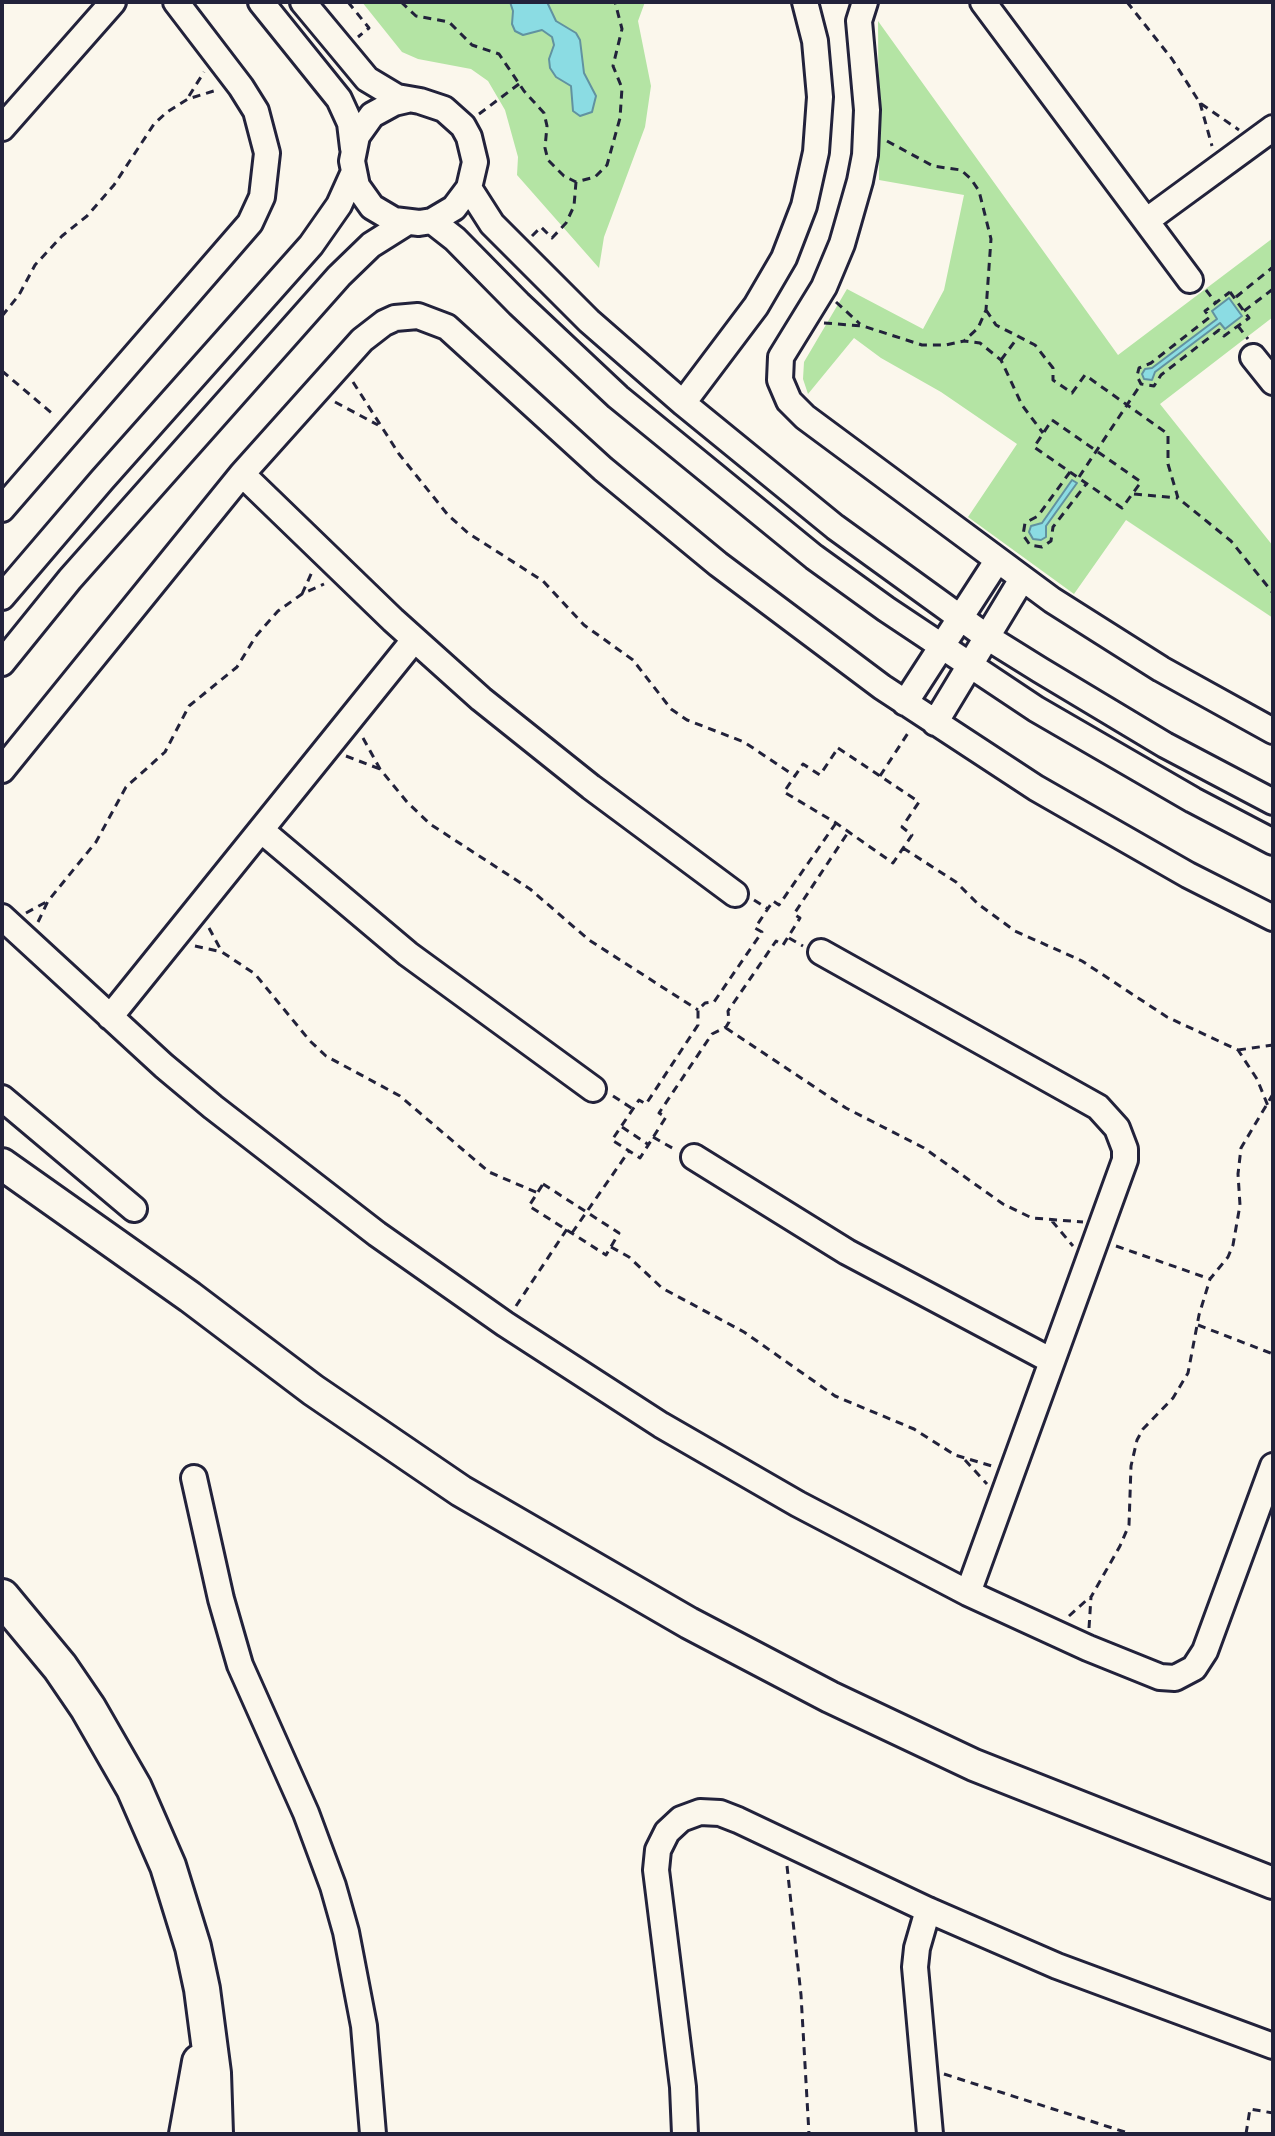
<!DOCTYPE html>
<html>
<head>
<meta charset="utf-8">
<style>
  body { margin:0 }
  #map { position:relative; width:1275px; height:2136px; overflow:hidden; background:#fbf7ec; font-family:"Shantell Sans",sans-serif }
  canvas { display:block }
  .frame { position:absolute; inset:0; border:4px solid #22223b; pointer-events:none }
</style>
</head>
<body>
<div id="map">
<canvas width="1275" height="2136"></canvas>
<div class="frame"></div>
</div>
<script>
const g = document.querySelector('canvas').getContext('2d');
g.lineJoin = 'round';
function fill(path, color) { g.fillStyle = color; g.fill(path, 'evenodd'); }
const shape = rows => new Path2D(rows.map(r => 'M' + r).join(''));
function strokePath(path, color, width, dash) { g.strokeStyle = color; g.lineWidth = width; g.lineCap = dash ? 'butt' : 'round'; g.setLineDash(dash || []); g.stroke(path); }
fill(shape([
  [362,2,645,2,638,21,651,86,645,127,604,237,599,268,517,175,518,157,505,110,488,81,471,69,418,59,402,52],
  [878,21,1118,355,1273,238,1273,317,1160,404,1273,546,1273,618,1126,520,1074,594,968,517,1017,444,941,392,881,358,854,338,808,394,803,379,804,362,847,289,923,329,944,290,964,195,879,180]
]), '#b4e4a4');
const water = shape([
  [510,2,547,2,556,21,576,33,580,40,584,73,596,96,592,112,580,116,573,111,571,86,556,77,550,68,549,59,554,45,552,37,542,30,523,35,515,31,512,24,513,11,510,2],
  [1229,298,1242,316,1225,329,1220,323,1155,372,1152,380,1144,379,1142,374,1145,369,1152,368,1217,319,1212,311,1229,298],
  [1072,480,1077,483,1046,526,1046,537,1041,540,1033,539,1029,532,1031,526,1042,523,1072,480]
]);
fill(water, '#8bdce3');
strokePath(water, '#6192a0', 2);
const minor = shape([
  [261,2,339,99,350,123,353,148],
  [303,2,367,79,397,97,420,101,444,109,463,126,469,137,475,162,469,188,454,208,432,221,419,223,394,220,372,207,357,186,352,161,357,136,372,115,394,103,407,100],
  [865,2,859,21,867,110,865,155,860,181,842,244,824,287,781,357,780,380,789,401,805,417,1052,600,1161,669,1273,731],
  [983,2,1190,280],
  [2,128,113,2],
  [469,188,492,224,589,321,683,403,835,527,987,637,1040,670,1165,745,1273,802],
  [432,221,455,239,519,304,618,397,814,557,886,609,1036,709,1193,800,1273,842],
  [1146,221,1273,128],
  [1253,357,1273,382],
  [683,403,756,306,784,258,804,206,816,152,820,97,815,41,805,2],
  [242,474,393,620,481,699,591,787,735,894],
  [2,509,250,223,262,197,267,153,256,111,241,87,176,2],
  [2,597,102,480,311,245,339,205,353,174],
  [2,663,70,579,339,276,371,245,406,223],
  [905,703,997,561],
  [935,723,1022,579],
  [2,770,242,474,362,340,384,323,395,318,418,316,447,327,603,469,718,564,882,687,1036,788,1188,875,1273,918],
  [261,830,408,954,593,1089],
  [2,917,164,1066,213,1107,377,1234,505,1324,661,1425,798,1504,968,1593,1088,1648,1160,1677,1175,1678,1194,1668,1205,1651,1273,1466],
  [821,952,1098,1107,1117,1128,1125,1149,1125,1160,968,1593],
  [110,1017,414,640],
  [2,1098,134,1209],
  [694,1157,847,1252,1052,1361],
  [194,1478,221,1599,240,1665,306,1813,333,1886,346,1932,364,2026,373,2134],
  [928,1910,917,1948,915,1967,930,2134],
  [685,2134,683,2087,656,1870,658,1850,667,1832,681,1819,700,1812,720,1813,738,1820,928,1910,1057,1966,1273,2046]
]);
const major = shape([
  [2,1164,190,1297,313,1390,461,1491,689,1623,830,1697,974,1765,1273,1883]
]);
const highway = shape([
  [2,1597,60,1667,88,1708,134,1788,168,1866,193,1947,202,1989,213,2073,215,2134],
  [187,2134,200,2062]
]);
strokePath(minor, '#22223b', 30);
strokePath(major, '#22223b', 36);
strokePath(highway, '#22223b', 40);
strokePath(shape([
  [348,2,369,28,358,37],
  [401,2,416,16,449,22,472,45,499,54,524,91,544,113,547,126,545,148,548,160,564,176,576,182,595,177,607,165,620,118,622,88,613,66,622,29,615,2],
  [1127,2,1172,59,1200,103,1239,130],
  [189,96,204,72],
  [1200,103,1212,146],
  [479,114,519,84],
  [887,141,933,166,961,170,971,179,979,191,991,239,986,310,978,328,964,341],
  [532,236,541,227,552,238,566,223,574,206,576,182],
  [1206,290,1216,303],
  [1230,292,1249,318,1224,336,1219,330,1161,375,1154,386,1141,384,1137,376,1139,368,1151,363,1210,317,1205,311,1230,292],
  [1236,297,1273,267],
  [836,302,860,324],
  [986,310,996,325,1035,345,1053,368,1053,380,1072,393,1085,375,1168,434,1168,464,1178,498,1231,541,1273,593],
  [1244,311,1273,289],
  [2,316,19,295,35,265,62,236,87,216,114,185,154,124,167,112,188,99,217,90],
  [824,323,863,326,922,345,946,345,964,341,980,343,1001,360,1022,405,1043,433],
  [1238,326,1248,339],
  [1001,360,1018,337],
  [2,371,54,415],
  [353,382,399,454,448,515,468,533,543,581,584,625,633,660,671,709,687,720,744,742,795,776],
  [335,402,378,425],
  [1052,420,1141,482,1122,508,1034,447,1052,420],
  [1070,472,1038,516,1025,523,1023,535,1030,545,1042,547,1051,541,1053,527,1087,483],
  [1079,477,1141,384],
  [1134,494,1178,498],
  [302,594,312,572],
  [363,738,380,769,407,802,430,824,530,889,589,940,698,1010],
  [838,748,919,802,902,827,912,835,893,863,836,823,784,792,803,764,820,775,838,748],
  [346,756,380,769],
  [880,776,910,730],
  [836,823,779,905,773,901,755,928,762,932,714,1002,705,1003,698,1010,698,1025,646,1104,639,1100,612,1140,640,1158,666,1117,659,1113,712,1034,726,1027,729,1022,728,1011,776,941,783,945,800,918,794,914,849,831],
  [903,848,956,882,978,904,1015,931,1082,961,1167,1017,1238,1050,1257,1079,1268,1106],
  [754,900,768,909],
  [26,913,48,901],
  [38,922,48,901,96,842,126,787,165,752,189,706,237,667,256,636,278,611,302,594,324,584],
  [209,928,222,952,255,974,310,1041,326,1056,400,1096,489,1172,538,1193],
  [789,938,803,946],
  [195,946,222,952],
  [726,1028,846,1108,924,1148,1003,1204,1032,1218,1083,1222],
  [1238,1050,1273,1045],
  [613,1096,633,1109],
  [622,1127,649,1145],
  [653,1137,674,1149],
  [543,1184,619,1233,606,1255,529,1206,543,1184],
  [1052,1221,1073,1246],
  [572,1233,629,1151],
  [1116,1246,1210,1279],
  [611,1247,629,1257,662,1288,744,1332,835,1396,914,1429,955,1455,992,1466],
  [516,1306,567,1229],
  [1198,1325,1273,1354],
  [965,1460,987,1484],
  [1069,1616,1090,1597],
  [1089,1628,1091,1597,1120,1546,1129,1525,1131,1466,1137,1440,1143,1429,1173,1398,1188,1373,1199,1315,1210,1279,1228,1257,1233,1245,1240,1205,1238,1174,1241,1148,1273,1094],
  [787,1866,801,1995,809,2134],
  [944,2074,1131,2134],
  [1246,2134,1250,2109,1273,2113]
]), '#22223b', 3, [8, 6]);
strokePath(minor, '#fbf7ec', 24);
strokePath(major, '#fbf7ec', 30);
strokePath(highway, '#fbf7ec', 34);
</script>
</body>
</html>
